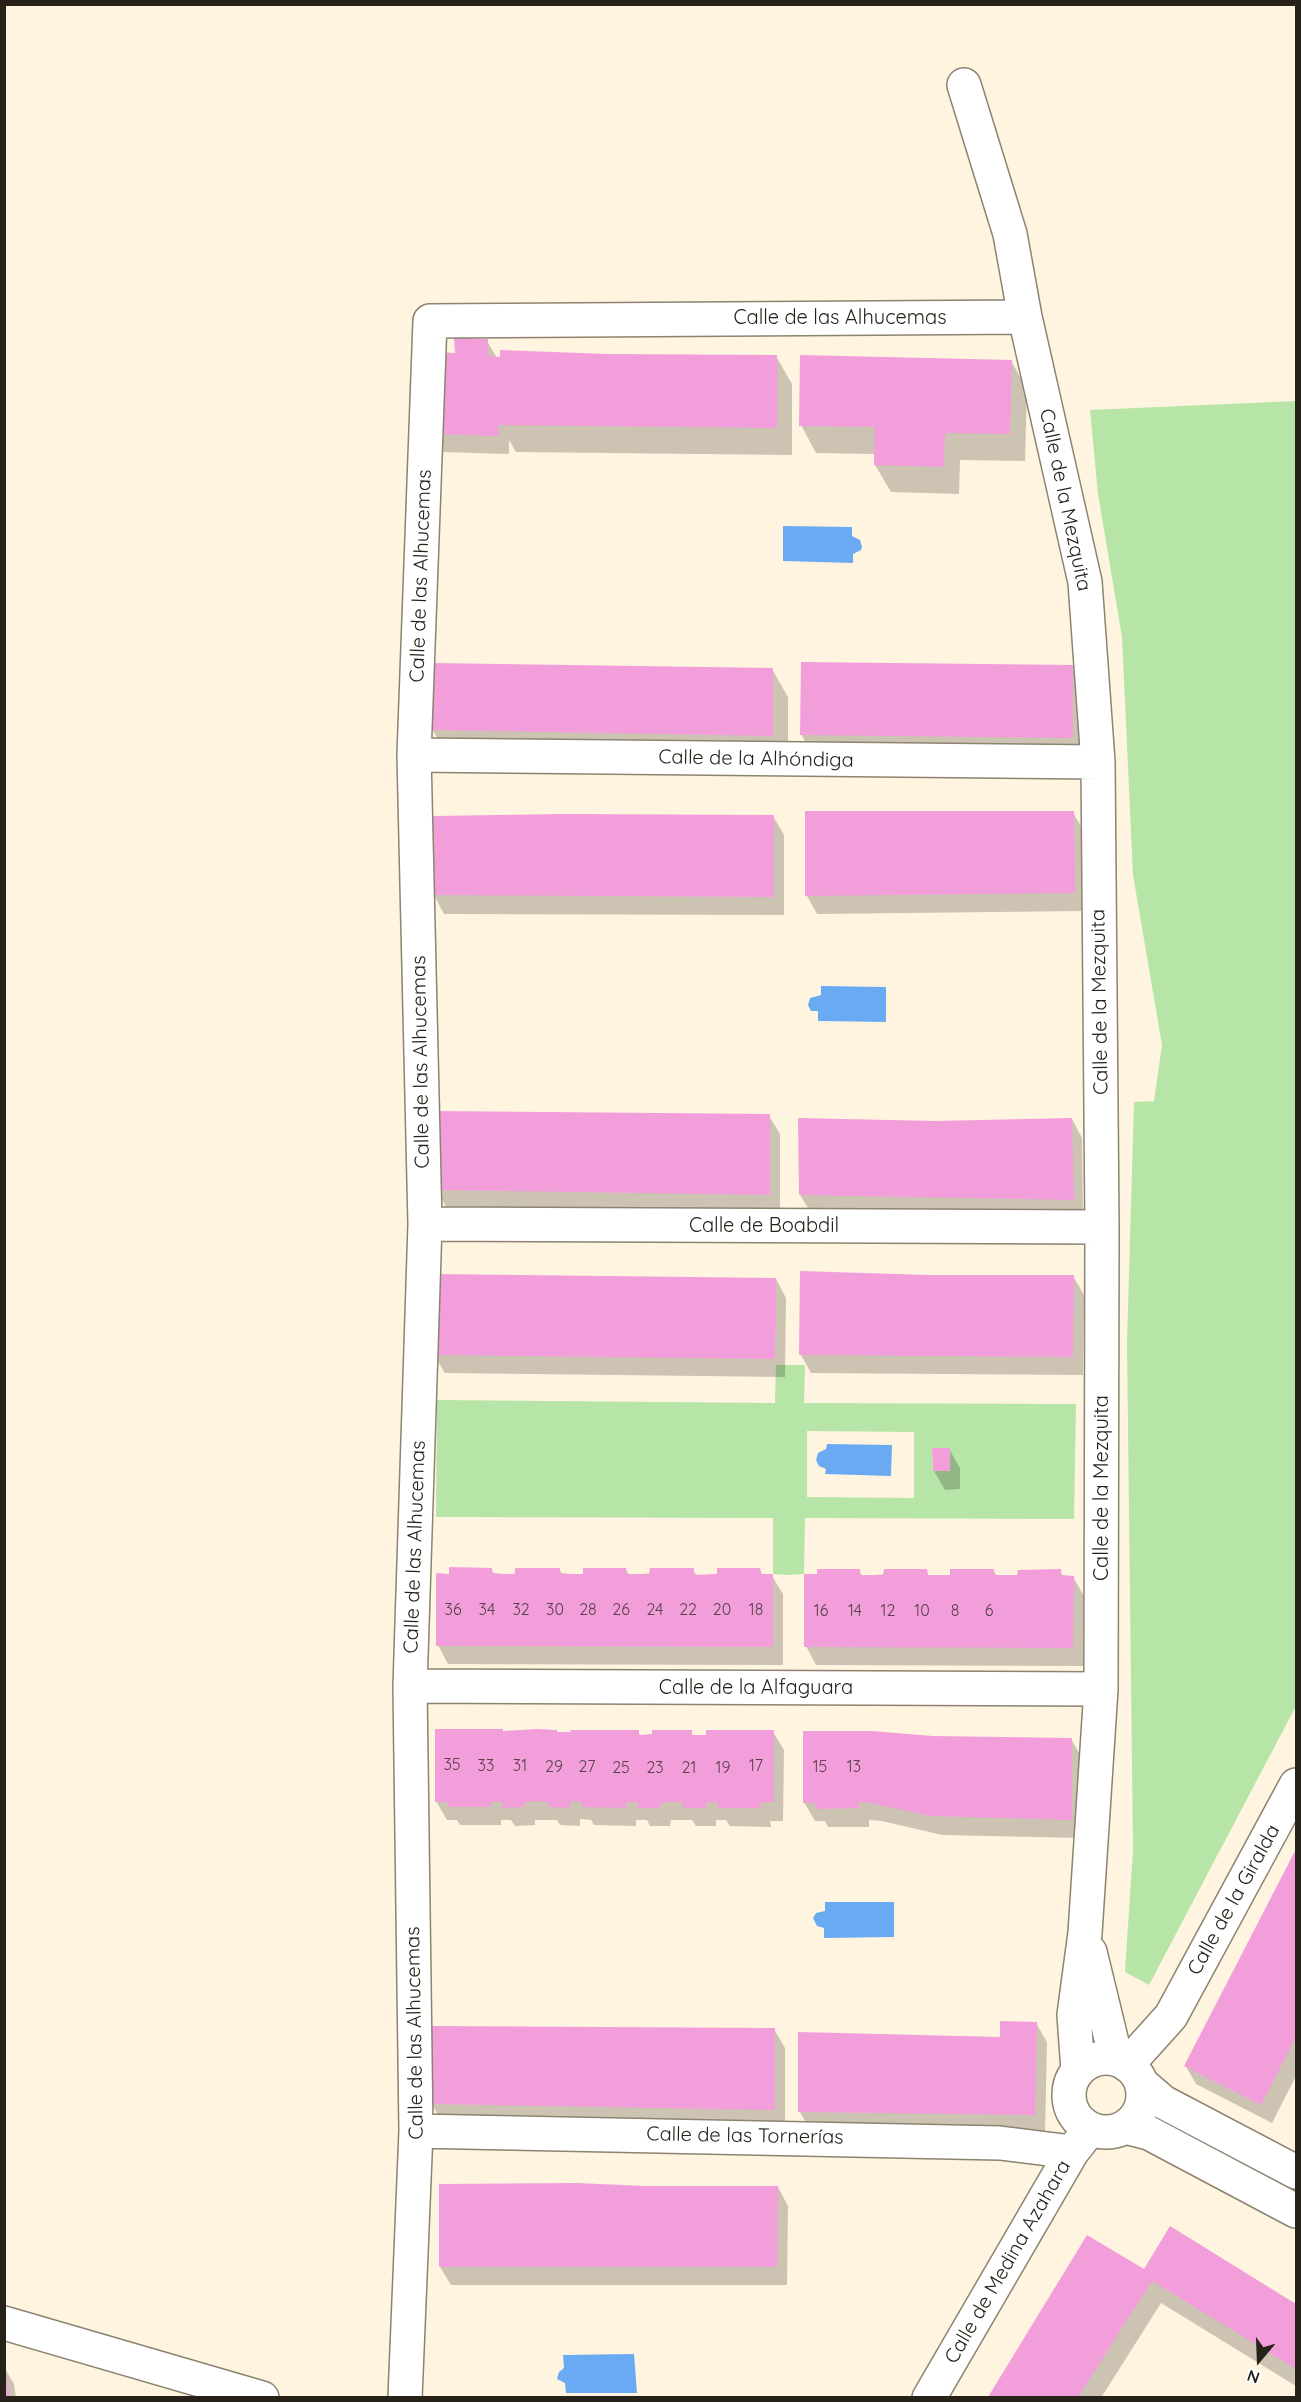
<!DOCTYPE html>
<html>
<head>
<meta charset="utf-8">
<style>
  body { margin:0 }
  #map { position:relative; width:1301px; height:2402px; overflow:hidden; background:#fff4df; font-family:Quicksand,sans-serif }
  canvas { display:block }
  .frame { position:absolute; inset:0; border:6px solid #26221a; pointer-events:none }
  .north { position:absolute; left:1229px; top:2330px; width:60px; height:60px; -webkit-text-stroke:4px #fff; paint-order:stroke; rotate:199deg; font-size:16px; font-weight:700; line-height:24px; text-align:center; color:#26221a }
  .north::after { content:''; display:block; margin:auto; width:21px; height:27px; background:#26221a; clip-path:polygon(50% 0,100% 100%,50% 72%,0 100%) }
</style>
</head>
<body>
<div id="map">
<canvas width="1301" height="2402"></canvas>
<div class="frame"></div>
<div class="north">N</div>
</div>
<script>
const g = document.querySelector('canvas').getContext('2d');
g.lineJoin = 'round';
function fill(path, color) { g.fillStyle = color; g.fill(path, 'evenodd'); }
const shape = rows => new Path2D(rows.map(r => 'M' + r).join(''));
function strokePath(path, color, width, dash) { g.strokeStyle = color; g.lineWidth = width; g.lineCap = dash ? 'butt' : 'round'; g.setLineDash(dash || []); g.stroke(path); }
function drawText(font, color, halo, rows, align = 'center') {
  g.font = font + ' Quicksand,sans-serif'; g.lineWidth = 4.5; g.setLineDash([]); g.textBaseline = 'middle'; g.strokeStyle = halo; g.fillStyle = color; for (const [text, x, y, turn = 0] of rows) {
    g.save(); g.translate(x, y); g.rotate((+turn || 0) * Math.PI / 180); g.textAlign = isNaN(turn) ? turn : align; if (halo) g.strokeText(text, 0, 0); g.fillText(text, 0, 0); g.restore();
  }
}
fill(shape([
  [1296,401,1296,1706,1149,1985,1125,1972,1133,1850,1127,1343,1134,1102,1154,1101,1162,1045,1133,875,1122,637,1098,494,1090,410],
  [776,1365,805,1365,804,1403,1076,1404,1074,1519,805,1518,804,1574,788,1575,773,1574,773,1518,436,1517,437,1400,775,1403],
  [807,1431,914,1432,914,1498,807,1497],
  [932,1448,950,1448,950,1471,933,1471]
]), '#b7e5a7');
fill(shape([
  [783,526,852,527,852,536,860,540,862,547,861,550,853,554,853,563,783,561],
  [821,986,886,987,886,1022,818,1021,818,1011,811,1011,808,1005,810,998,821,995],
  [827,1444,892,1445,891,1476,825,1474,826,1469,819,1466,816,1460,818,1453,826,1449],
  [825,1902,894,1902,894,1937,824,1938,824,1928,817,1926,813,1918,816,1913,825,1911],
  [634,2354,637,2393,566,2393,565,2383,557,2379,559,2372,564,2368,563,2355]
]), '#69aaf3');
fill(shape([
  [487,341,497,358,607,355,776,356,792,384,792,455,516,452,509,440,509,454,443,452,433,434,456,354],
  [1011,361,1027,389,1025,461,960,460,959,494,891,492,875,465,875,454,816,453,801,425],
  [1072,666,1088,694,1088,765,817,762,801,734],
  [772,669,788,697,788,763,448,757,432,729],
  [1073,813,1084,831,1084,911,817,914,807,896],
  [773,816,784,835,784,915,444,914,434,895],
  [769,1116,780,1134,780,1213,447,1208,436,1190],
  [1072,1119,1082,1138,1083,1218,811,1213,800,1195,935,1122],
  [928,1276,1073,1276,1084,1295,1083,1375,811,1373,801,1355],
  [776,1279,786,1298,785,1377,445,1373,434,1355],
  [934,1449,949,1449,960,1468,960,1489,945,1490,934,1471],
  [491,1569,495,1575,504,1575,559,1569,563,1575,572,1575,626,1569,629,1575,693,1570,697,1576,760,1570,763,1576,772,1576,783,1594,783,1665,448,1664,438,1645,451,1575],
  [859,1570,862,1576,926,1571,929,1577,952,1577,994,1571,997,1577,1060,1571,1063,1576,1073,1577,1084,1596,1083,1666,816,1665,806,1646],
  [638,1731,640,1736,691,1732,694,1737,773,1732,784,1750,783,1821,770,1821,771,1827,730,1826,726,1820,716,1820,716,1826,696,1826,692,1820,671,1820,670,1826,650,1826,647,1820,636,1820,636,1826,594,1825,591,1820,580,1819,580,1826,560,1825,557,1820,535,1820,535,1825,515,1826,511,1820,501,1820,501,1825,460,1825,457,1820,447,1820,436,1801,503,1733],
  [1071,1739,1082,1758,1082,1838,942,1835,882,1821,869,1820,869,1827,828,1827,825,1821,815,1821,804,1802],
  [1296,1851,1296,2076,1272,2123,1196,2084,1185,2065],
  [1036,2023,1047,2042,1045,2133,810,2130,800,2112,1001,2038],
  [774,2029,785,2048,785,2128,442,2123,432,2104],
  [778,2187,788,2206,787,2285,451,2285,440,2267],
  [1170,2228,1296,2306,1296,2386,1161,2303,1101,2398,989,2398,1088,2237,1144,2271],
  [4,2367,14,2384,16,2398,4,2398]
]), '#0003');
fill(shape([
  [454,338,488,339,488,356,500,357,500,350,607,354,777,355,777,428,498,425,499,436,431,434,433,352,455,353],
  [800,355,1012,360,1010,434,945,433,944,467,874,465,874,427,799,426],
  [801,662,1073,665,1073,738,800,735],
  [432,663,773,668,773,736,431,730],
  [805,811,1074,811,1075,893,805,896],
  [563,814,774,815,774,897,432,895,433,816],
  [433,1111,770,1114,770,1195,434,1190],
  [798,1118,935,1121,1072,1118,1074,1200,799,1195],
  [800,1271,928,1275,1074,1275,1073,1357,799,1355],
  [433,1274,776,1278,775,1359,432,1355],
  [932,1448,950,1448,950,1471,933,1471],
  [449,1567,492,1568,492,1573,504,1574,515,1574,515,1568,560,1568,560,1573,572,1574,583,1574,583,1568,626,1568,626,1574,649,1574,650,1568,694,1568,694,1575,717,1574,717,1568,760,1568,761,1574,773,1574,773,1647,436,1646,436,1573,449,1574],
  [817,1569,860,1569,860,1575,883,1575,884,1569,927,1569,928,1575,950,1575,950,1569,994,1569,994,1575,1017,1575,1018,1570,1061,1569,1061,1575,1074,1576,1073,1648,804,1647,804,1574,817,1574],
  [435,1729,503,1729,503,1731,537,1729,557,1730,557,1732,571,1732,570,1730,639,1730,639,1735,652,1734,652,1730,692,1730,692,1735,706,1735,706,1730,774,1730,774,1802,760,1803,761,1808,718,1808,717,1802,706,1802,706,1808,683,1808,683,1802,661,1802,660,1808,638,1808,638,1802,626,1802,627,1808,582,1807,582,1802,570,1801,570,1808,548,1807,548,1802,537,1801,525,1802,525,1807,502,1808,503,1802,491,1802,491,1807,448,1807,448,1802,435,1802],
  [803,1731,871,1731,933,1736,1072,1738,1072,1820,930,1816,870,1803,859,1802,859,1808,816,1809,815,1803,803,1803],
  [1296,1849,1296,2037,1261,2105,1184,2066],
  [1000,2021,1037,2022,1035,2115,798,2112,798,2032,1000,2037],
  [431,2026,775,2028,775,2110,430,2104],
  [577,2183,645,2186,778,2186,777,2267,439,2267,439,2184],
  [1170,2226,1296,2304,1296,2369,1152,2281,1078,2397,988,2397,1087,2235,1144,2269],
  [4,2376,6,2376,9,2397,4,2397]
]), '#f29edb');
const minor = shape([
  [964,85,1010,234,1025,317,1085,582,1098,762,1102,1227,1101,1689,1085,1933,1074,2015,1078,2071],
  [414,755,1098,762],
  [425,1224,1102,1227],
  [410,1686,1101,1689],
  [1090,1952,1116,2059],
  '1069 2095a37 37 0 1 1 74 0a37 37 0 1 1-74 0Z',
  [1127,2065,1171,2016,1296,1785],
  [1142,2084,1163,2102,1296,2172],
  [1125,2127,1149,2133,1296,2211],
  [416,2131,1000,2143,1072,2152],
  [4,2323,262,2398],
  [405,2398,416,2131,410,1686,425,1224,414,755,430,321,1025,317],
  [929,2398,1072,2152,1090,2129]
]);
strokePath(minor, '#8c8370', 36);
strokePath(minor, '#fff', 33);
drawText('16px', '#59414a', null, [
  ["36",453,1610],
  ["34",487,1610],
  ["32",521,1610],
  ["30",555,1610],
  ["28",588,1610],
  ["26",621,1610],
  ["24",655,1610],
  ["22",688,1610],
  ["20",722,1610],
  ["18",756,1610],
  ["16",821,1611],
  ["14",855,1611],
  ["12",888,1611],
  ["10",922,1611],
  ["8",955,1611],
  ["6",989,1611],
  ["35",452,1765],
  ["33",486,1766],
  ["31",520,1766],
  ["17",756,1766],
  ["29",554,1767],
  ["27",587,1767],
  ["15",820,1767],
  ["13",854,1767],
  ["25",621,1768],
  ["23",655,1768],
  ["21",689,1768],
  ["19",723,1768]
]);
drawText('20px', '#26221a', '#fff', [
  ["Calle de las Alhucemas",840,318],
  ["Calle de la Mezquita",1065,500,78],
  ["Calle de las Alhucemas",421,576,-88],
  ["Calle de la Alhóndiga",756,759,1],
  ["Calle de la Mezquita",1100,1002,-91],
  ["Calle de las Alhucemas",421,1062,-91],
  ["Calle de Boabdil",764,1226],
  ["Calle de la Mezquita",1102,1488,-90],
  ["Calle de las Alhucemas",415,1547,-88],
  ["Calle de la Alfaguara",756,1688],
  ["Calle de la Giralda",1234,1900,-61],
  ["Calle de las Alhucemas",415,2033,-91],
  ["Calle de las Tornerías",745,2136,1],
  ["Calle de Medina Azahara",1008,2262,-60]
]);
</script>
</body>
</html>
